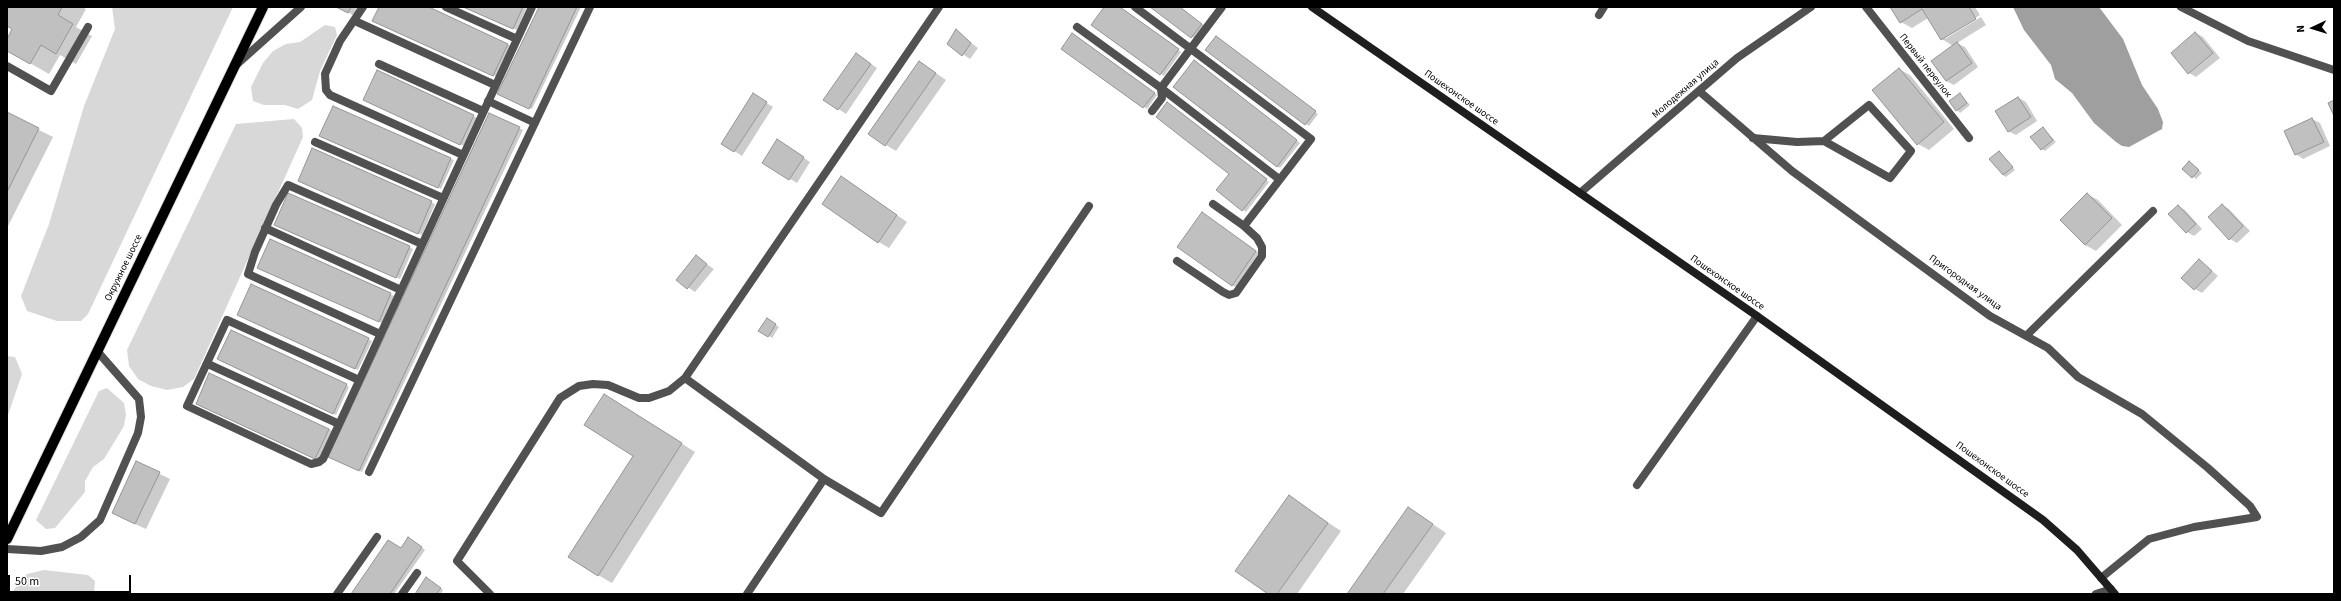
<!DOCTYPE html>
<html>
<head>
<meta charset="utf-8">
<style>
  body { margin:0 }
  #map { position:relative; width:2341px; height:601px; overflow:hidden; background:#fff; font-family:"Source Sans 3",sans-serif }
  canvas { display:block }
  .frame { position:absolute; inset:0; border:8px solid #000; pointer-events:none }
  .north { position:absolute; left:2293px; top:8px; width:40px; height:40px; -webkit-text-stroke:3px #fff; paint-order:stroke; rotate:266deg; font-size:11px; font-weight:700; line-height:16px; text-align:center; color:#000 }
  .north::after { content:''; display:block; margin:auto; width:14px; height:18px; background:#000; clip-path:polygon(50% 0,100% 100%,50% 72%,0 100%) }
  .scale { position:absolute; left:8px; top:575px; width:123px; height:18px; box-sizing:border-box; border:2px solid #000; border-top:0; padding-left:5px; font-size:12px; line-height:14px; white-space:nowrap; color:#000; -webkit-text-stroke:3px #fff; paint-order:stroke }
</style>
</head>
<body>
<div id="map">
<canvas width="2341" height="601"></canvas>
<div class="frame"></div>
<div class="north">N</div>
<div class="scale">50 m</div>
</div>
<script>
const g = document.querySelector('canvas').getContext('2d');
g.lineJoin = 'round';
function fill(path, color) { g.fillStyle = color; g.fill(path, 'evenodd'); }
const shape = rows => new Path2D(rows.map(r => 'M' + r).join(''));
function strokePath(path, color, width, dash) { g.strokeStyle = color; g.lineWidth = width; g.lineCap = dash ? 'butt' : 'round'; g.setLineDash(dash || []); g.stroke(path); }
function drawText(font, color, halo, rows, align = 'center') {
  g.font = font + ' "Source Sans 3",sans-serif'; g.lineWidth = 3; g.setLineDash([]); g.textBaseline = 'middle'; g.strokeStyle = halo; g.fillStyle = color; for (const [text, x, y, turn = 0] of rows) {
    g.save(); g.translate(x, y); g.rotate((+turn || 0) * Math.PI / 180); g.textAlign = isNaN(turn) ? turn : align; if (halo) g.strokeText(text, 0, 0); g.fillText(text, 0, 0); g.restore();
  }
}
fill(shape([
  [112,7,233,7,88,314,81,321,57,321,27,311,21,296,49,224,84,106,115,29],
  [325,25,335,27,337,35,320,71,312,100,298,109,285,105,264,105,253,101,251,87,263,63,273,51,286,44,300,42],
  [294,119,302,128,303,137,194,379,183,387,167,390,151,386,138,379,129,366,127,350,236,124],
  [7,356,15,357,22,374,7,418],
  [107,388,124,403,126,414,124,426,104,459,93,467,85,481,85,492,55,528,46,529,36,520,99,391],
  [44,570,88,575,95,581,94,594,10,594,27,574]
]), '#d8d8d8');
fill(shape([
  [2013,7,2099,7,2123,39,2142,85,2158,109,2163,122,2162,129,2129,147,2122,146,2116,142,2094,123,2072,93,2055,79,2051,65,2024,30]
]), '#9f9f9f');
fill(shape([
  [8,7,82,7,86,9,76,27,92,36,76,64,60,55,49,74,7,50,7,41,14,29,7,25],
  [337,7,364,7,359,18],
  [380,7,426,7,511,46,497,77,377,22],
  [464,7,527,7,517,30],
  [540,7,581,7,532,109,502,95],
  [1105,7,1119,7,1181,52,1164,76,1092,25],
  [1151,7,1179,7,1205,26,1195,39],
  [1892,7,1975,7,1986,25,1957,43,1965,47,1978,67,1954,85,1946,81,1933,61,1953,46,1942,39,1928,18,1912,28,1901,22],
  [1980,15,1981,17,1945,39,1945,36],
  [956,31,978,48,970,59,948,44],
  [2196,33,2203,37,2220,58,2196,77,2189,73,2172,53],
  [1076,36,1157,95,1147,109,1063,49],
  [1220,39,1318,114,1309,126,1207,50],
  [864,59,877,68,846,114,825,100],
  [1197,64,1300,143,1280,168,1277,166],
  [930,69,946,80,896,151,886,145],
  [1899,69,1910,75,1954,129,1929,150,1918,144],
  [377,71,477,118,464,146,367,101],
  [1960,94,1970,105,1960,113,1950,102],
  [2019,98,2026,102,2037,121,2016,135,2008,131],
  [760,99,773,107,742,156,722,143],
  [1170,105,1269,182,1246,212,1217,190,1230,173],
  [7,114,53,137,7,228],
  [490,114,523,130,362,472,333,459],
  [2312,119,2320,123,2330,146,2303,159,2296,154,2285,131],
  [2043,128,2056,142,2045,151,2042,149],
  [324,137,451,159,454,160,441,189],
  [785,145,810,162,797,183,763,163],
  [313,150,435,204,422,235,302,182],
  [1999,152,2015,170,2006,177,2003,175],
  [2190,162,2202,173,2196,179,2184,169],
  [852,184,907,222,889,248,879,242],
  [288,194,413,249,400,279,278,226],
  [2087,194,2098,200,2122,225,2096,251,2085,245],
  [2222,205,2229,209,2250,231,2237,243,2230,239],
  [2178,206,2185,210,2202,229,2194,236,2187,232],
  [1205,215,1259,253,1236,287,1232,285],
  [271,240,394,296,382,323,262,269],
  [696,257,714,269,695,292,677,280],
  [2199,260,2218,276,2202,293,2195,289],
  [242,317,368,339,372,341,358,370],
  [767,319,779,327,772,338,760,330],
  [221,361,346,385,349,387,336,415],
  [618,403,695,452,612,583,598,575,634,456],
  [200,405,329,429,332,431,319,460],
  [137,463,170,479,146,529,124,519],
  [1289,497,1341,531,1297,594,1269,594],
  [1409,508,1446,533,1403,594,1348,594],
  [412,540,425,550,394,594,352,594],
  [430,581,443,590,441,594,416,594]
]), '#0003');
const building = shape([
  [7,7,62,7,58,15,73,24,56,54,41,45,30,64,7,51,7,39,12,29,7,26,7,7],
  [336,7,351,7,348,13,336,7],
  [379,7,429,7,508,44,493,76,372,21,379,7],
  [463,7,523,7,513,29,463,7],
  [539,7,577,7,529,109,497,94,539,7],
  [1104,7,1120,7,1179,49,1160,75,1091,25,1104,7],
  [1150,7,1180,7,1202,24,1191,38,1150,7],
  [1890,7,1969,7,1976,19,1941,40,1922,9,1900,23,1890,7],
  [956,29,971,43,962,56,947,44,956,29],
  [2195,32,2213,53,2188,74,2171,53,2195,32],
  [1072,33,1155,93,1143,108,1061,49,1072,33],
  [1216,36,1316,111,1305,125,1205,50,1216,36],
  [1957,42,1972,63,1946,81,1931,61,1957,42],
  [856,53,871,64,838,110,823,100,856,53],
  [1194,60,1297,140,1277,167,1173,87,1194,60],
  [919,61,936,73,885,146,868,134,919,61],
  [1899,68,1944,122,1917,145,1872,90,1899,68],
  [377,70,474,115,460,145,363,100,377,70],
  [753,93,767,102,734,152,721,144,753,93],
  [1960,93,1967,103,1956,111,1949,101,1960,93],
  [2018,97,2031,117,2008,132,1995,111,2018,97],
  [2334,100,2334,116,2328,103,2334,100],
  [1167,102,1267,179,1242,211,1216,190,1229,174,1156,117,1167,102],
  [333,106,451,158,438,188,319,136,333,106],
  [7,112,39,128,7,192,7,112],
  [489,113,520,127,359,471,328,457,489,113],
  [2312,118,2324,142,2295,155,2284,131,2312,118],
  [2043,127,2053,140,2041,150,2030,137,2043,127],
  [777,139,804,157,789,180,762,163,777,139],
  [312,148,432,201,418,234,298,181,312,148],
  [1999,151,2013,167,2003,175,1989,159,1999,151],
  [2189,161,2199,170,2192,178,2182,169,2189,161],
  [841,176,897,215,878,243,822,204,841,176],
  [288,193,410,246,396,278,274,225,288,193],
  [2087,193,2112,218,2085,245,2060,220,2087,193],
  [2222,204,2243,226,2229,240,2208,217,2222,204],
  [2178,205,2196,224,2186,233,2168,214,2178,205],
  [1202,212,1256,251,1232,286,1177,247,1202,212],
  [270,239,391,293,379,322,257,268,270,239],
  [696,255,707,264,687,289,676,280,696,255],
  [2199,259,2212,271,2194,290,2181,278,2199,259],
  [251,284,369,338,355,369,237,315,251,284],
  [767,318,776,324,768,337,758,331,767,318],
  [231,330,347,384,333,414,217,359,231,330],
  [209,373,329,429,315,459,196,404,209,373],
  [604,394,682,443,598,576,568,557,633,456,584,425,604,394],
  [136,461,160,472,135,524,112,513,136,461],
  [1289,495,1328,523,1277,594,1268,594,1235,571,1289,495],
  [1408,507,1433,524,1383,594,1347,594,1408,507],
  [408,537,422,547,390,594,351,594,388,540,401,548,408,537],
  [426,577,441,588,436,594,415,594,426,577]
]);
fill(building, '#c0c0c0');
strokePath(building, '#959595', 1);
const primary = shape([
  [7,539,263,7]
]);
strokePath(primary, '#dbdbdb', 12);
strokePath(shape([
  [363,7,340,41,325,74,326,90,330,95,463,155],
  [446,7,517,39],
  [939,7,685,378,824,479,881,513,1089,206],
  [1135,7,1311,139,1244,226,1257,238,1262,247,1262,256,1236,293,1229,295,1223,292,1177,261],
  [1599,15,1604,7],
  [355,21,495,85],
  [1077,27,1161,88,1279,179],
  [379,64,483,111],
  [7,66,51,91,88,27],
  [235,66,301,7],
  [488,101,535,123],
  [1753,138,1797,142,1824,141,1869,105,1911,151,1890,178,1824,141],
  [315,142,443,198],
  [1213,204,1244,226],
  [265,228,401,290],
  [380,334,248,274,255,252,276,205,288,185,422,244],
  [2027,335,2153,211],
  [208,364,339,424],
  [359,380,227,320,187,406,311,464,319,462,323,459,532,7],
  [369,472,590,7],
  [1637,485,1757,316],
  [7,549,41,551,62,547,81,537,100,520,138,433,141,417,139,399,97,351],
  [337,594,377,537],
  [402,594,417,573],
  [490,594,457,561,560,398,579,386,593,384,608,385,639,398,649,398,669,391,685,378],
  [747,594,824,479]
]), '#515151', 8);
strokePath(shape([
  [1866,7,1969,138],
  [2181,7,2248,41,2334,70],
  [1699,91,1792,171,1990,316,2048,348,2078,377,2142,414,2208,468,2250,506,2257,517,2194,527,2149,539,2101,578],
  [1152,111,1162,98,1161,88,1222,7],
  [1580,193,1737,58,1811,7],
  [2096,594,2111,589]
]), '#515151', 8);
strokePath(shape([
  [1312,7,1757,316,2043,520,2077,550,2115,594]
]), '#1e1e1e', 8);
strokePath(primary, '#000', 10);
drawText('10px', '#000', '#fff', [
  ["Первый переулок",1925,66,52],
  ["Молодежная улица",1686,89,-41],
  ["Пошехонское шоссе",1461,98,35],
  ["Окружное шоссе",124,268,-64],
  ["Пошехонское шоссе",1727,283,35],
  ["Пригородная улица",1965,283,36],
  ["Пошехонское шоссе",1992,470,36]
]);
</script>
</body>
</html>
